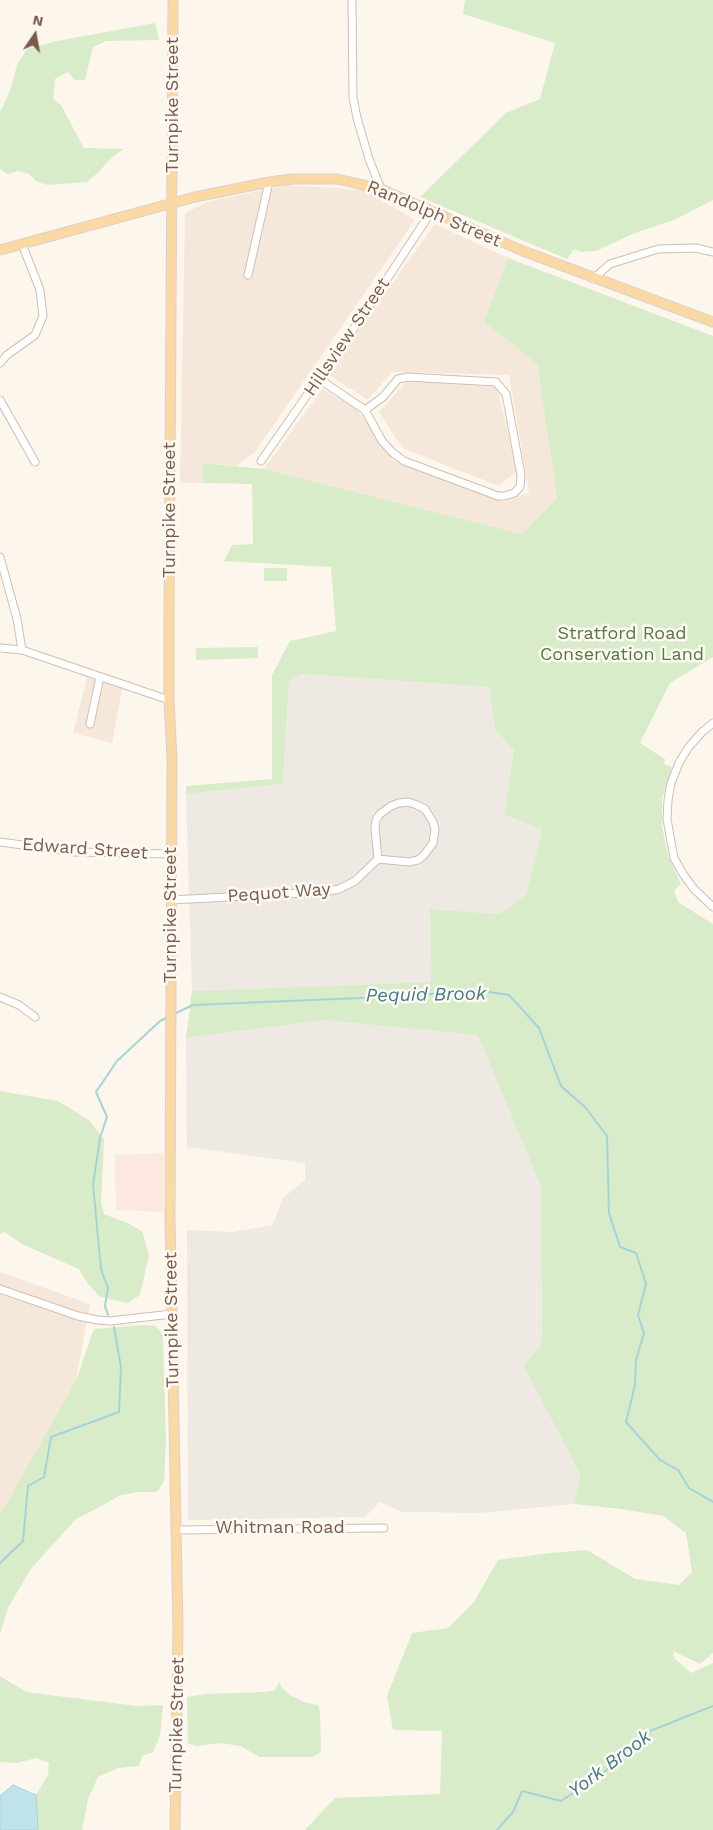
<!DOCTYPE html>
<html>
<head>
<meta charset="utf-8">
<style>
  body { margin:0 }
  #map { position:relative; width:713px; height:1830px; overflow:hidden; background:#fdf6ec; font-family:"Work Sans",sans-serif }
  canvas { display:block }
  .north { position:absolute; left:10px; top:10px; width:50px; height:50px; -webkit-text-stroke:4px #fffaf3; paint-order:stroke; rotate:12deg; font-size:14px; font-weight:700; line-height:20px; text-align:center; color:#7a5c4d }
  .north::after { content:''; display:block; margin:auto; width:18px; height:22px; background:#7a5c4d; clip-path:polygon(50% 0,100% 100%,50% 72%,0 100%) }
</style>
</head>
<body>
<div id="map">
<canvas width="713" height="1830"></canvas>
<div class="north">N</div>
</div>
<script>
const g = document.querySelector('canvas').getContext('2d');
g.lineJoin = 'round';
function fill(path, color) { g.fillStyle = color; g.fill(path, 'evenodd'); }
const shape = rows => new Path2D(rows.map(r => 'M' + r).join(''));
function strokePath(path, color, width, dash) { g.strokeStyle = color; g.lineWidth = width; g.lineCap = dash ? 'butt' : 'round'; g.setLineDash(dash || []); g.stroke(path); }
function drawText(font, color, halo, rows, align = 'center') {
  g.font = font + ' "Work Sans",sans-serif'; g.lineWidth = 5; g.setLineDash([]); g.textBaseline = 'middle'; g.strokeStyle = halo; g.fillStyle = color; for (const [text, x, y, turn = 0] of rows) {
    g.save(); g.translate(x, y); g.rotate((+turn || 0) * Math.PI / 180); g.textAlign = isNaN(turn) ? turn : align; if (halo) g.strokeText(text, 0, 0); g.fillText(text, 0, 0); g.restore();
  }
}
fill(shape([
  [288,185,364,190,415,220,255,452,237,466,201,463,204,483,180,483,185,213,210,201],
  [435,224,508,258,484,322,537,364,557,498,522,534,264,469,322,389,357,409,394,461,505,502,529,492,509,375,392,372,368,400,327,374],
  [407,381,497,387,517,471,499,486,402,448,379,412],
  [87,677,122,689,112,743,73,733],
  [0,1272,90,1304,76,1380,0,1516]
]), '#f5e8da');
fill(shape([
  [164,1153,163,1212,116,1210,115,1155]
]), '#fde8e0');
fill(shape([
  [301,674,489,687,495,729,514,751,504,815,542,829,526,896,500,914,430,909,431,982,192,991,186,794,283,784,289,680],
  [324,1020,478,1034,541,1187,542,1344,523,1365,580,1474,574,1504,480,1513,403,1512,380,1502,365,1517,188,1520,187,1230,233,1232,273,1225,282,1199,305,1180,305,1163,187,1147,186,1038]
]), '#efe9e4');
fill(shape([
  [465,0,713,0,713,200,674,220,635,233,596,251,582,252,574,249,567,259,420,197,506,113,540,99,555,43,463,14],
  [155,23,159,40,106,41,93,47,85,80,75,80,68,72,55,79,53,99,61,105,84,148,123,149,107,162,101,170,87,182,48,185,37,182,29,174,18,171,8,174,0,169,0,112,10,91,17,65,27,49,57,41],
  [508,258,713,336,713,657,670,683,640,743,665,759,664,764,672,767,662,799,662,826,668,856,681,884,674,890,678,902,713,924,713,1653,700,1664,673,1651,675,1659,691,1673,713,1663,713,1830,305,1830,335,1798,440,1794,442,1731,393,1730,387,1696,412,1633,448,1628,474,1602,498,1560,550,1553,587,1550,635,1579,679,1585,692,1572,686,1533,663,1516,621,1509,574,1504,580,1474,523,1365,542,1344,541,1187,478,1035,324,1020,186,1038,192,991,431,982,430,909,500,914,526,895,542,829,504,815,514,751,495,729,489,687,301,674,289,681,283,784,186,794,186,786,272,779,272,675,290,641,336,631,331,567,224,561,232,545,253,544,252,484,204,483,201,463,264,469,522,534,557,498,537,364,484,322],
  [264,568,287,568,287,581,264,581],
  [258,647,258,658,196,660,196,648],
  [0,1091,58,1101,90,1121,104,1139,101,1203,104,1214,127,1223,142,1231,149,1255,140,1295,128,1303,100,1297,88,1284,79,1269,24,1245,4,1232,0,1234],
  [144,1325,156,1326,163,1336,166,1440,164,1481,157,1492,139,1492,121,1495,75,1520,30,1570,8,1608,0,1634,0,1515,76,1380,94,1329],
  [0,1676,26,1692,137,1706,163,1705,160,1736,153,1752,142,1756,139,1766,118,1768,98,1777,88,1799,82,1830,38,1830,36,1795,48,1775,49,1763,36,1758,17,1763,0,1762],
  [279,1682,283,1689,290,1695,304,1702,318,1705,320,1711,321,1752,313,1757,260,1757,240,1746,221,1743,196,1746,188,1743,187,1697,206,1694,265,1692,275,1690]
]), '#d8ecc9');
const water = shape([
  [13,1785,36,1795,38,1830,0,1830,0,1796,13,1785]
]);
fill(water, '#bfe3e8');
strokePath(water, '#a5d3da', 1);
strokePath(shape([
  [174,1014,193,1005,407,996,476,990,509,995,539,1028,561,1086,585,1107,607,1136,609,1213,620,1247,636,1253,646,1284,638,1315,644,1333,636,1360,635,1385,626,1422,660,1460,678,1470,689,1488,713,1502],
  [108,1315,105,1306,108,1288,101,1269,93,1185,100,1138,107,1117,96,1092,117,1061,160,1021,168,1017],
  [0,1563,23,1541,28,1486,44,1477,51,1437,119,1412,121,1368,114,1327],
  [497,1830,513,1812,522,1791,561,1801,602,1774,650,1731,713,1706]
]), '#a5d3da', 2);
const minor = shape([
  [352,0,353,97,357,118,369,159,381,189],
  [248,275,269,182],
  [593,279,610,264,658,249,696,248,713,252],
  [0,363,7,355,35,335,43,316,40,290,22,244],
  [319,379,365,410,383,397,398,379,407,377,496,382,506,394,521,475,520,487,514,493,505,496,498,496,404,461,392,452,382,441,365,410],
  [0,400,35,462],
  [261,461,368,308,431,212],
  [0,557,17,619,22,650],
  [0,648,22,650,169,700],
  [713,723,702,732,688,748,679,763,671,783,668,800,667,819,674,858,683,874,694,889,713,907],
  [90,724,100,677],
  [0,842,76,852,170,854],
  [170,900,324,892,339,889,355,881,378,859,409,862,418,860,424,855,433,843,435,829,433,822,425,809,417,805,408,802,399,803,391,806,380,814,376,820,375,828,378,859],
  [0,997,19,1005,35,1017],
  [0,1289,78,1316,98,1320,110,1321,172,1314],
  [176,1530,384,1528]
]);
const major = shape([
  [173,0,169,624,169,700,172,758,170,1217,178,1629,175,1830],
  [0,250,195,197,269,182,292,179,337,179,381,189,523,251,713,322]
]);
strokePath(minor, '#d1beb0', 9);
strokePath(major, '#dad1cd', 11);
strokePath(minor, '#fff', 7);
strokePath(major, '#fbd9a5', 9);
drawText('18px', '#7a5c4d', '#fffaf3', [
  ["Turnpike Street",173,105,-90],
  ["Randolph Street",434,214,23],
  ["Hillsview Street",347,337,-56],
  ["Turnpike Street",170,510,-90],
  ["Edward Street",85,849,4],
  ["Pequot Way",279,893,-4],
  ["Turnpike Street",171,915,-90],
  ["Turnpike Street",172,1320,-91],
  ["Whitman Road",280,1528],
  ["Turnpike Street",177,1725,-89]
]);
drawText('18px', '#537a41', '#fffaf3', [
  ["Stratford Road",622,634],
  ["Conservation Land",622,655]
]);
drawText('italic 19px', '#437c86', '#fffaf3', [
  ["Pequid Brook",426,995,-1],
  ["York Brook",610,1764,-37]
]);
</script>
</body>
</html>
